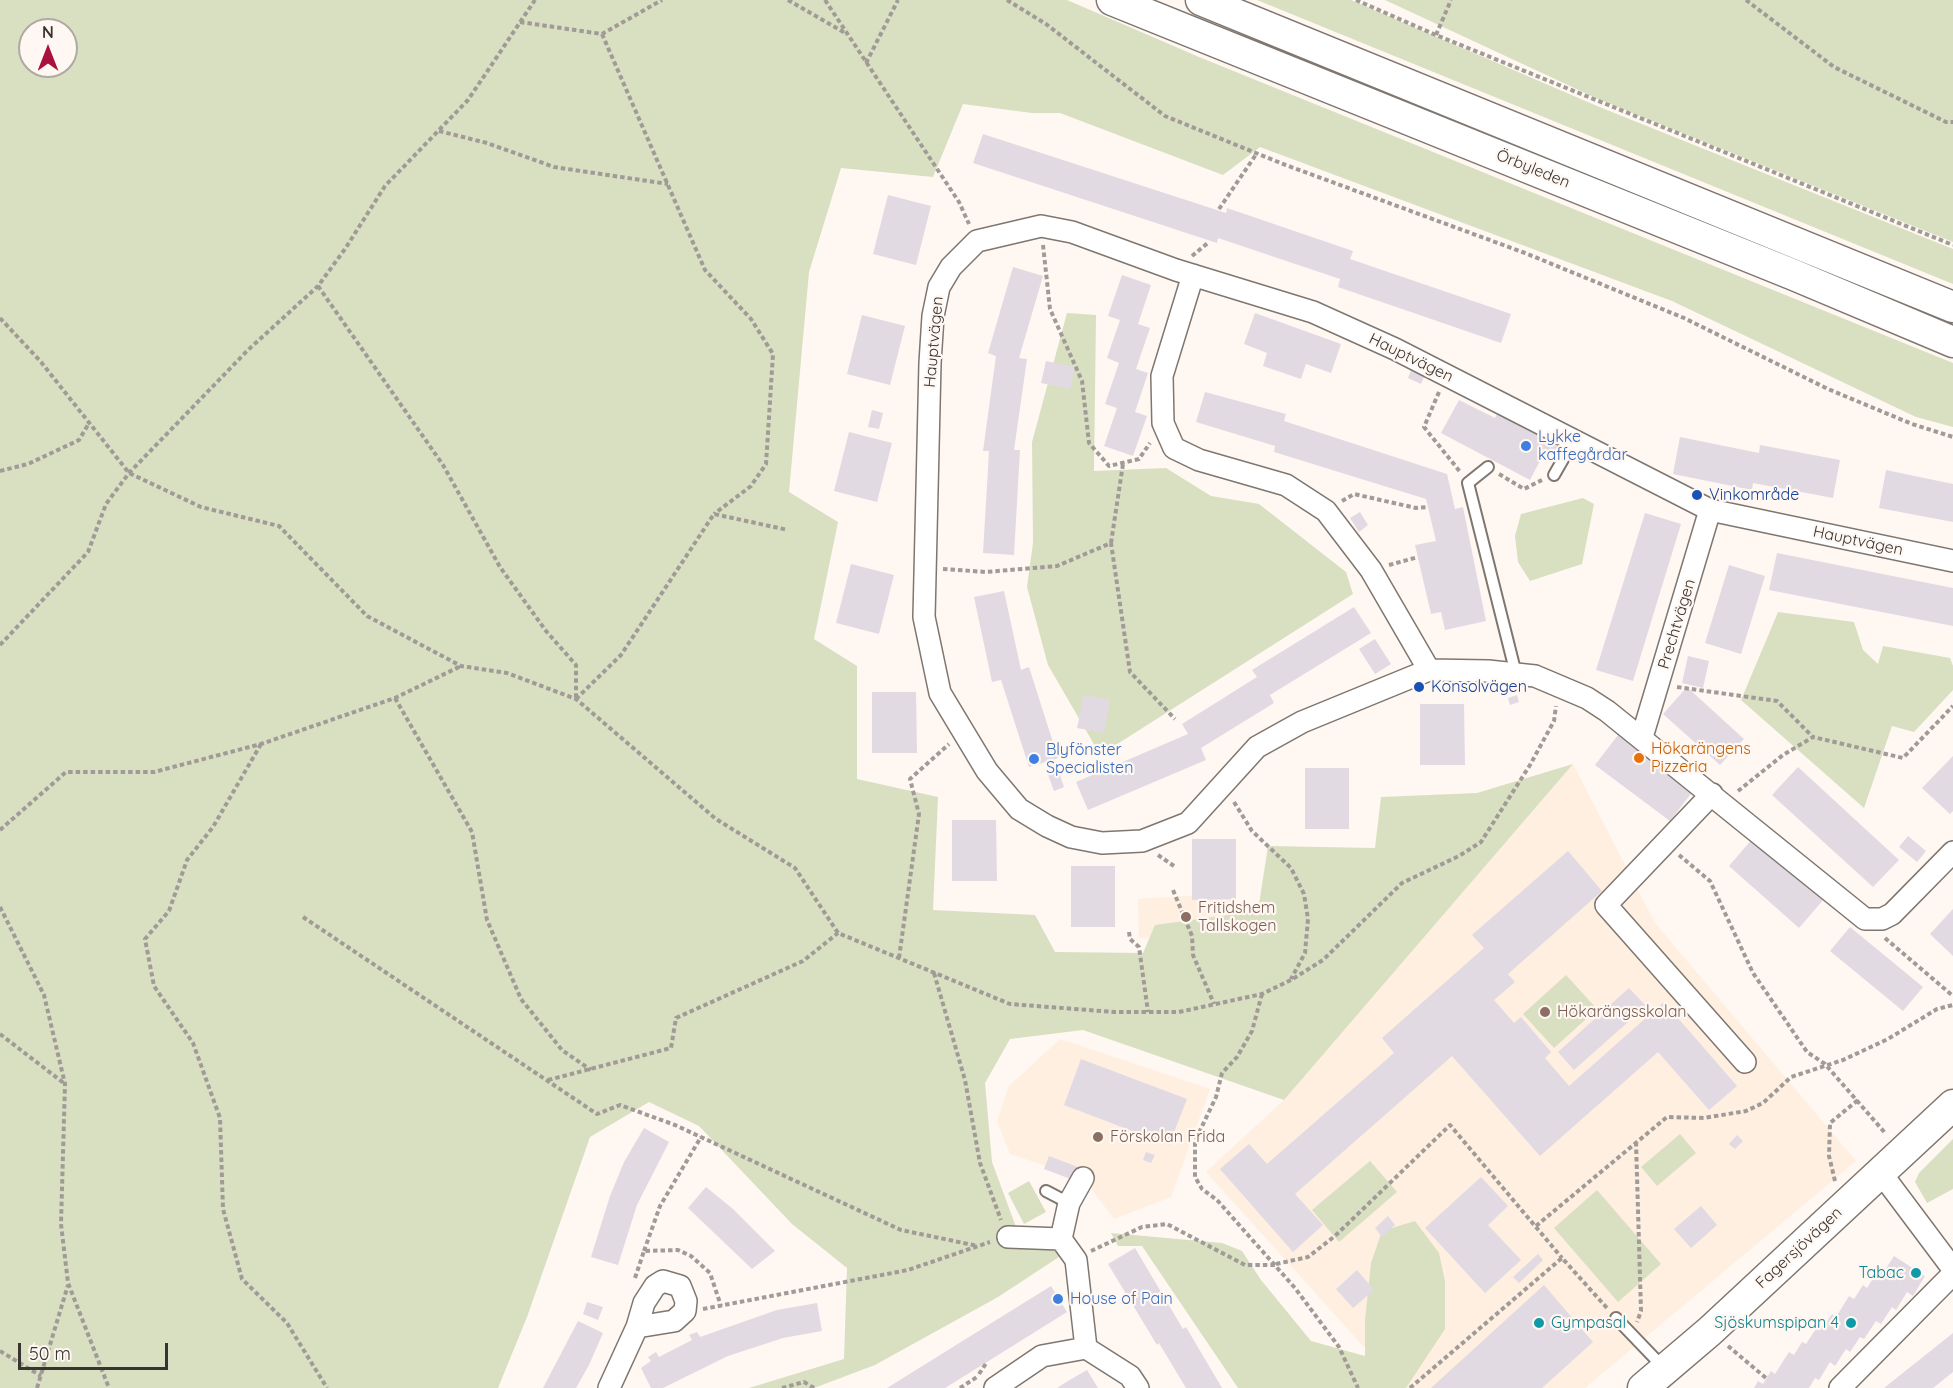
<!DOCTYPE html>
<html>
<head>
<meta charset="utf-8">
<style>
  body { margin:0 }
  #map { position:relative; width:1953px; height:1388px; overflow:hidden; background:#fff7f1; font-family:Quicksand,sans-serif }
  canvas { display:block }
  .north { position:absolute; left:18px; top:18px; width:60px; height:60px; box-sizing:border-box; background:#fff7f1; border:2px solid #afa9a4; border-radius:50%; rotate:0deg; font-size:16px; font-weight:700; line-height:24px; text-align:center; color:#373431 }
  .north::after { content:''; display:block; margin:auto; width:21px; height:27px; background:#a9123f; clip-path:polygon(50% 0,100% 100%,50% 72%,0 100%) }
  .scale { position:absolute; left:18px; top:1343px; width:150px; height:27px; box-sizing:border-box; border:3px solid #373431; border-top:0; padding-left:8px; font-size:18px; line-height:21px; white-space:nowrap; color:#373431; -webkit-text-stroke:4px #fff7f1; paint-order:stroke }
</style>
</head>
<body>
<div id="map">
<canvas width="1953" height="1388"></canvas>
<div class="north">N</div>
<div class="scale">50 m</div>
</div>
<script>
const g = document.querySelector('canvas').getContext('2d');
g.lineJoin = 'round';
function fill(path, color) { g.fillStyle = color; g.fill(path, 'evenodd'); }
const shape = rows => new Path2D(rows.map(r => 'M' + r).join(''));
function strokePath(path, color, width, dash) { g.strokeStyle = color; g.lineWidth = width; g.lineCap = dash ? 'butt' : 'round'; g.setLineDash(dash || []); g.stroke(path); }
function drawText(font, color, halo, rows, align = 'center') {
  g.font = font + ' Quicksand,sans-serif'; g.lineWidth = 4.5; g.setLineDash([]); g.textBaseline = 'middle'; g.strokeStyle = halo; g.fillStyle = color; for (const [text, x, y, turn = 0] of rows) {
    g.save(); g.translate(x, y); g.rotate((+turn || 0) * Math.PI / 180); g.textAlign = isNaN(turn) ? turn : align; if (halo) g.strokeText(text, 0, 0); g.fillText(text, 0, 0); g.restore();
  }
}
fill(shape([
  [1573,764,1655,923,1856,1161,1585,1388,1401,1388,1206,1172,1284,1100],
  [1233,893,1235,934,1139,938,1138,899],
  [1060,1039,1210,1089,1171,1197,1114,1219,1083,1178,1010,1154,997,1121,1009,1086]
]), '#feefe1');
fill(shape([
  [0,0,1067,0,1199,57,1953,363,1953,427,1916,417,1672,301,1260,147,1223,175,1060,113,1032,113,963,104,933,177,841,168,809,272,789,492,838,522,814,639,857,666,857,779,938,797,933,910,1035,915,1055,952,1143,953,1155,925,1258,911,1268,846,1375,848,1381,797,1477,793,1573,764,1284,1100,1083,1030,1010,1039,985,1083,992,1162,1016,1227,1062,1255,998,1297,875,1365,814,1388,749,1388,844,1359,847,1268,792,1224,699,1126,649,1102,590,1137,527,1317,498,1388,0,1388],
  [30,30,66,30,66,66,30,66],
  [1257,0,1351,0,1597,106,1953,249,1953,284],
  [1385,0,1953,0,1953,242,1598,99],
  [1067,313,1096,315,1094,471,1166,468,1211,496,1259,504,1346,572,1353,594,1111,748,1095,746,1048,665,1027,587,1033,543,1032,442],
  [1583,498,1594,504,1582,564,1530,581,1518,562,1515,536,1521,514],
  [1778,612,1854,622,1863,650,1878,664,1883,646,1950,658,1953,666,1953,690,1914,732,1892,726,1864,808,1741,700],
  [1566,975,1597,1009,1554,1048,1523,1014],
  [1680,1134,1696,1153,1657,1186,1641,1167],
  [1953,1139,1953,1189,1927,1203,1915,1182,1919,1173],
  [1370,1161,1397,1192,1339,1242,1312,1210],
  [1029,1181,1046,1212,1024,1224,1008,1193],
  [1597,1190,1661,1264,1618,1302,1554,1228],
  [1415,1221,1439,1253,1445,1281,1445,1329,1406,1388,1238,1388,1142,1246,1118,1246,1111,1233,1222,1243,1242,1251,1261,1280,1311,1341,1365,1356,1365,1320,1371,1263,1382,1231]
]), '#d9e0c1');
fill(shape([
  [983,134,1226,213,1227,208,1353,251,1350,259,1511,314,1501,343,1338,287,1340,279,1218,238,1217,243,973,163],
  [888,195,931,206,916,265,873,254],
  [1013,267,1043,276,1019,358,1027,359,1014,450,1020,450,1014,555,983,553,989,451,983,451,996,356,988,353],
  [1122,275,1151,285,1138,324,1150,328,1136,369,1148,373,1135,412,1147,416,1133,456,1104,446,1117,408,1105,404,1119,363,1107,358,1120,320,1108,316],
  [1255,313,1341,344,1331,373,1306,364,1301,379,1263,366,1267,353,1244,344],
  [862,315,905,326,890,385,847,374],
  [1046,361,1075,367,1070,389,1041,383],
  [1412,368,1425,374,1421,384,1408,378],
  [1205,392,1286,414,1284,421,1447,474,1455,509,1463,507,1486,621,1445,630,1441,612,1431,614,1415,545,1436,541,1426,499,1274,452,1275,446,1196,422],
  [1459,400,1495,418,1499,410,1561,442,1554,456,1545,451,1530,480,1441,433],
  [872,410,883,413,879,429,868,427],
  [849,432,892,443,877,502,834,491],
  [1680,437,1759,453,1760,445,1840,460,1833,498,1753,483,1752,490,1673,474],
  [1886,470,1953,484,1953,522,1879,508],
  [1360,512,1368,525,1359,532,1350,518],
  [1645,513,1681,524,1633,681,1596,670],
  [1777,553,1953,588,1953,626,1769,590],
  [851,564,894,575,879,634,836,623],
  [1729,565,1765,576,1741,654,1705,643],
  [1004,591,1021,670,1029,667,1058,758,1029,767,1001,680,992,682,974,597],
  [1354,607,1371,633,1270,695,1274,703,1201,748,1206,760,1088,810,1076,782,1188,734,1182,724,1257,677,1252,670],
  [1375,639,1391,664,1375,674,1359,649],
  [1688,656,1709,661,1703,688,1682,683],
  [1687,687,1744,739,1720,765,1663,714],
  [872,692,916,692,917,753,872,753],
  [1084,695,1110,700,1104,733,1077,728],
  [1517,695,1519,702,1510,705,1508,698],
  [1420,704,1464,704,1465,765,1420,765],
  [1618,735,1693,791,1670,821,1595,765],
  [1953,756,1953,811,1950,814,1922,788],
  [1798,767,1899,860,1873,887,1772,795],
  [1305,768,1349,768,1349,829,1305,829],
  [1058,769,1064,787,1054,791,1047,772],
  [952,820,996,820,997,881,952,881],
  [1908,836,1926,851,1917,862,1899,847],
  [1753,838,1824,899,1799,928,1729,866],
  [1192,839,1236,839,1236,899,1192,900],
  [1568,851,1602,891,1508,974,1515,982,1494,1000,1514,1023,1521,1017,1551,1052,1545,1058,1569,1086,1664,1002,1737,1086,1709,1110,1658,1052,1540,1156,1452,1056,1295,1194,1323,1225,1293,1252,1220,1169,1249,1144,1267,1164,1394,1053,1382,1038,1484,948,1472,935],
  [1071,866,1115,866,1115,927,1071,927],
  [1953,909,1953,956,1930,934],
  [1850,927,1923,987,1903,1011,1830,951],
  [1629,988,1646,1006,1574,1070,1558,1052],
  [1081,1059,1187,1099,1169,1145,1064,1105],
  [644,1128,669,1142,637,1205,618,1265,591,1257,610,1196,624,1162],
  [1737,1135,1743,1141,1735,1149,1729,1144],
  [1146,1152,1155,1155,1151,1163,1143,1160],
  [1049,1156,1078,1167,1073,1180,1044,1169],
  [1481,1177,1508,1206,1488,1225,1521,1260,1485,1293,1425,1228],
  [706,1187,733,1209,775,1251,752,1269,688,1208],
  [1701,1206,1717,1225,1691,1248,1674,1229],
  [1388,1216,1395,1225,1382,1237,1375,1228],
  [1135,1248,1183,1329,1186,1327,1222,1388,1186,1388,1159,1343,1157,1345,1108,1264],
  [1538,1254,1543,1260,1519,1283,1513,1277],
  [1894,1256,1925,1276,1913,1296,1907,1292,1896,1310,1892,1307,1881,1324,1876,1321,1864,1339,1860,1337,1850,1352,1846,1349,1835,1366,1830,1362,1819,1380,1815,1378,1809,1388,1754,1388,1758,1381,1763,1384,1771,1371,1775,1374,1789,1352,1794,1355,1802,1342,1806,1344,1819,1324,1823,1327,1832,1314,1836,1317,1849,1296,1854,1299,1863,1285,1867,1288,1880,1267,1885,1270],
  [1357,1270,1374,1290,1353,1308,1336,1289],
  [1544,1285,1593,1342,1542,1388,1431,1388],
  [1051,1286,1067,1312,987,1362,945,1388,887,1388],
  [587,1302,603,1307,598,1320,583,1314],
  [817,1303,822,1331,783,1338,728,1356,663,1388,651,1388,641,1368,651,1361,648,1357,656,1352,659,1357,692,1340,689,1335,697,1332,700,1337,777,1310],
  [578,1321,603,1333,589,1365,576,1388,543,1388],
  [1953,1333,1953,1372,1933,1388,1884,1388],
  [1087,1370,1098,1388,1057,1388,1068,1381]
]), '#e2dae3');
const lane = shape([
  [1488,467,1468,483,1516,674],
  [1554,475,1574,440],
  [1046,1191,1069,1203],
  [1616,1318,1663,1367]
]);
const street = shape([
  [1193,275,1162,376,1163,423,1174,448,1199,460,1286,485,1326,511,1371,570,1429,670],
  [1953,561,1710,510,1395,349,1313,312,1176,270,1072,232,1041,226,977,241,951,267,939,287,933,316,930,363,924,617,940,693,987,771,1019,809,1047,826,1071,837,1102,843,1142,841,1188,823,1257,747,1302,722,1429,670,1488,671,1535,676,1587,698,1607,711,1865,919,1882,919,1892,914,1953,852],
  [1642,737,1710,510],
  [1712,794,1606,905,1745,1062],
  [1881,1173,1953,1269],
  [1008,1237,1061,1239,1076,1260,1086,1348,1130,1376,1138,1388],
  [1061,1239,1069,1203,1083,1178],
  [609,1388,637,1327,644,1303,655,1286,663,1281,680,1286,686,1301,685,1311,674,1321,637,1327],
  [995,1388,1042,1356,1086,1348],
  [1840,1388,1953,1274]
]);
const secondary = shape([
  [1112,0,1794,275,1953,342],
  [1201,0,1953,307],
  [1643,1388,1710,1331,1953,1105]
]);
strokePath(lane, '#7e766f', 14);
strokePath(street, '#7e766f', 24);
strokePath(secondary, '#7e766f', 33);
strokePath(shape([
  [788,0,847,34],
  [825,0,959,202,969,224],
  [1007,0,1046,24,1165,116,1283,164,1525,253,1684,318,1828,389,1912,424,1953,437],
  [1356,0,1436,35,1953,245],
  [1746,0,1834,67,1946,122,1953,122],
  [520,22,602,34,662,0],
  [602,34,705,270,751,319,773,354,766,464,751,486,714,514],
  [1436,35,1451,0],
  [866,63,898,0],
  [439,131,487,143,554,167,668,184],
  [1219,209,1257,153],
  [1043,245,1050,309,1082,381,1089,443,1109,466,1139,459,1150,443],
  [1192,256,1209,242],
  [318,286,443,465,500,567,546,631,576,665,576,699],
  [0,318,41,362,129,473,201,507,279,526,367,616,461,666,507,673,576,699,716,819,795,868,838,933,1010,1004,1114,1012,1179,1012,1262,994,1291,980,1323,960,1402,883,1459,856,1481,842,1530,765,1554,721,1556,706],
  [1439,392,1424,427,1461,473],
  [0,471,28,464,79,440,89,423],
  [1499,474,1524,489,1542,480],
  [1342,501,1354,494,1416,508,1428,507],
  [1111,543,1123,464],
  [1389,565,1418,557],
  [943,569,986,572,1057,566,1111,543,1130,672,1175,719],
  [0,645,88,552,106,504,129,473,248,350,318,286,345,249,385,186,468,100,535,0],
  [1677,687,1777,701,1813,737],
  [395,698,472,832,487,920,521,999,562,1050,591,1070],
  [576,699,621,655,714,514,788,530],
  [261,744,213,827,187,860,169,911,145,939,154,986,193,1043,220,1118,223,1209,242,1279,287,1323,327,1388],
  [1738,791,1783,755,1813,737,1903,758,1953,706],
  [1234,802,1252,831,1291,868,1304,894,1308,919,1305,953,1291,979],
  [0,830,66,772,154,772,261,744,395,698,461,666],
  [1158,855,1174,866],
  [1679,855,1710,881,1753,973,1807,1052,1825,1064,1886,1134],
  [1173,890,1192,936,1193,955,1214,1004],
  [0,907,44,995,65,1084,61,1224,68,1283,109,1388],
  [303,917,597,1114,620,1105,675,1125,901,1230,978,1246],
  [1129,932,1130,939,1139,947,1148,1012],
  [1885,938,1953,996],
  [899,958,919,814,910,779,949,744],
  [934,973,965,1080,980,1163,1001,1220],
  [1262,994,1252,1031,1237,1057,1222,1073,1216,1097,1195,1141,1195,1177,1202,1189,1217,1200,1295,1288,1339,1347,1358,1388],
  [0,1034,65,1084],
  [548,1080,671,1048,676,1018,803,961,838,933],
  [1636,1142,1641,1311,1637,1322],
  [1835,1181,1829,1156,1830,1123,1858,1100],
  [1536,1226,1667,1117,1704,1118,1746,1111,1763,1103,1791,1077,1843,1060,1888,1039,1937,1009,1953,1005],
  [644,1251,660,1206,701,1137],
  [1091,1251,1142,1227,1167,1224,1245,1265,1275,1265],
  [1276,1264,1308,1257,1335,1236,1450,1125,1562,1258],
  [635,1278,644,1251,678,1250,691,1256,710,1273,721,1306],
  [703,1309,908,1270,990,1242],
  [1728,1346,1766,1378],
  [0,1351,41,1376],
  [979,1374,987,1362],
  [37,1388,68,1285],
  [782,1388,804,1382,814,1388],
  [960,1388,977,1377],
  [1410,1388,1562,1258,1607,1308]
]), '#a19b97', 4, [4.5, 3]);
strokePath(lane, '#fff', 10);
strokePath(street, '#fff', 21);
strokePath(secondary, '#fff', 30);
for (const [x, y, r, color] of [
  [1526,446,6,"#3f7fe0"],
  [1697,495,6,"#1a4fb4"],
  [1419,687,6,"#1a4fb4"],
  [1639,758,6,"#e8710a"],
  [1034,759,6,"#3f7fe0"],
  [1186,917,6,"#8d6e63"],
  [1545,1012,6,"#8d6e63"],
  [1098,1137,6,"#8d6e63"],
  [1916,1273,6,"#0f9aa8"],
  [1058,1299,6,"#3f7fe0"],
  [1539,1323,6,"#0f9aa8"],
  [1851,1323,6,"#0f9aa8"]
]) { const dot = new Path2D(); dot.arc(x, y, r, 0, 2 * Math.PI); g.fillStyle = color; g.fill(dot); strokePath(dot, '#fff7f1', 2); }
drawText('16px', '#373431', '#fff7f1', [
  ["Örbyleden",1533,169,22],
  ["Hauptvägen",934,342,-85],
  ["Hauptvägen",1411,358,26],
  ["Hauptvägen",1858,541,12],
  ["Prechtvägen",1677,624,-73],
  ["Fagersjövägen",1799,1248,-43]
]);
drawText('16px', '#366cbe', '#fff7f1', [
  ["Lykke",1538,437],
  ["kaffegårdar",1538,455],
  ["Blyfönster",1046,750],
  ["Specialisten",1046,768],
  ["House of Pain",1070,1299]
], 'left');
drawText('16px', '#164399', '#fff7f1', [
  ["Vinkområde",1709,495],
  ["Konsolvägen",1431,687]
], 'left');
drawText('16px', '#c56008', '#fff7f1', [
  ["Hökarängens",1651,749],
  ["Pizzeria",1651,767]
], 'left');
drawText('16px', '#785e54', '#fff7f1', [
  ["Fritidshem",1198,908],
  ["Tallskogen",1198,926],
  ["Hökarängsskolan",1557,1012],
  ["Förskolan Frida",1110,1137]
], 'left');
drawText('16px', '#0d838f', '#fff7f1', [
  ["Tabac",1904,1273],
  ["Gympasal",1551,1323,"left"],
  ["Sjöskumspipan 4",1839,1323]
], 'right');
</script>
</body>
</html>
